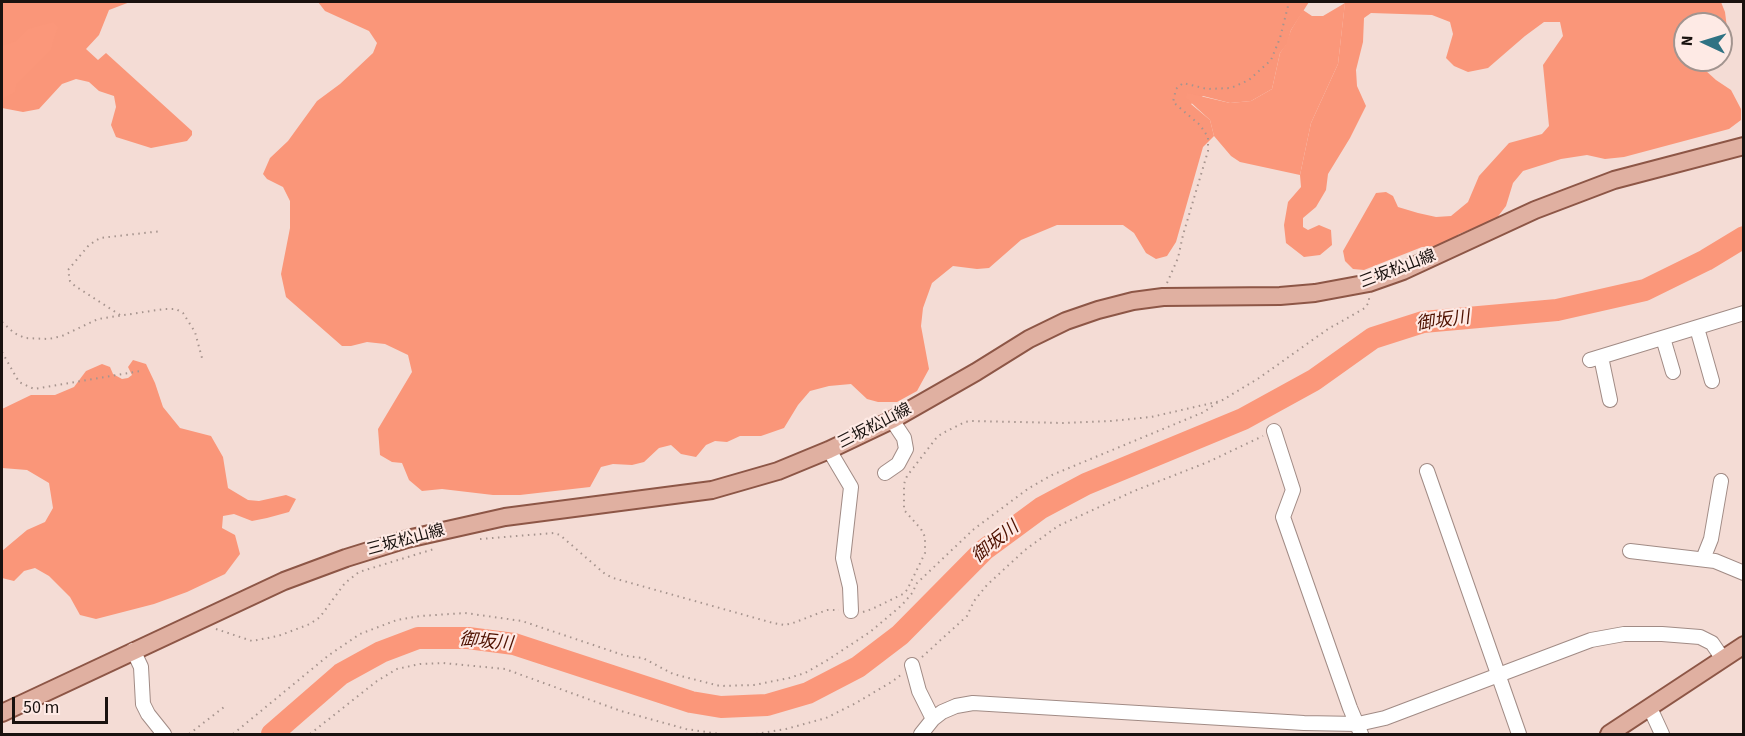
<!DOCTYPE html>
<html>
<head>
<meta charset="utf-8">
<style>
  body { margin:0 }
  #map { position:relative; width:1745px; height:736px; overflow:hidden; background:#f4dcd5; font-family:"Source Sans 3",sans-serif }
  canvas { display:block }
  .frame { position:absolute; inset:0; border:3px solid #19120f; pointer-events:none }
  .north { position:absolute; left:1673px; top:12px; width:60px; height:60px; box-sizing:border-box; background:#feeae5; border:2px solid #a2948f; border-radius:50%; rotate:274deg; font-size:16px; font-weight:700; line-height:24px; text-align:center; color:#19120f }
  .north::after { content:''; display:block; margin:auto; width:21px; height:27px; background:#2f7283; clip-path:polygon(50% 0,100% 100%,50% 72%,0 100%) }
  .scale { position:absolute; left:12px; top:697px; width:96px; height:27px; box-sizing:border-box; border:3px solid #19120f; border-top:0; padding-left:8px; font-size:18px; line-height:21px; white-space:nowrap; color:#19120f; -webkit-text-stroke:4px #feeae5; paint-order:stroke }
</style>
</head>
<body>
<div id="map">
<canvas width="1745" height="736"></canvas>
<div class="frame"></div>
<div class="north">N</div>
<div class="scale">50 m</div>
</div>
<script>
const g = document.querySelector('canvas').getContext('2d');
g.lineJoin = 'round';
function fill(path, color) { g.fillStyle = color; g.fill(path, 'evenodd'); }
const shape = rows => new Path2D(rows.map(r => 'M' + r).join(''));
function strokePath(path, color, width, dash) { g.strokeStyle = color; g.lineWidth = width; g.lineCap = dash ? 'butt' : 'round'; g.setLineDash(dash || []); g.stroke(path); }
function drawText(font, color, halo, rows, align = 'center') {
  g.font = font + ' "Source Sans 3","Noto Sans JP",sans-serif'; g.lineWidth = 4.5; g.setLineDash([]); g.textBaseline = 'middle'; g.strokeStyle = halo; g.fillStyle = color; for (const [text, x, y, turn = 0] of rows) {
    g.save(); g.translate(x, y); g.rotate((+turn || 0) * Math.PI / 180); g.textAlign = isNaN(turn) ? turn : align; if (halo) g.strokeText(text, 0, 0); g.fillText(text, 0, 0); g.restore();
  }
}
fill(shape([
  [2,2,130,2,109,10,99,35,86,49,98,60,106,53,192,131,192,135,187,141,151,148,116,137,111,125,116,107,114,96,99,91,89,82,76,79,62,84,39,109,23,112,2,108],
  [318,2,1309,2,1291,30,1287,44,1280,53,1272,89,1251,101,1230,103,1203,96,1191,104,1210,120,1214,136,1203,147,1176,242,1167,256,1156,259,1146,253,1134,233,1123,225,1057,225,1021,240,989,268,977,269,953,266,932,283,923,308,921,326,929,369,917,391,897,402,878,402,867,399,851,384,829,386,810,391,798,405,784,428,761,436,740,436,727,442,715,441,706,445,696,457,681,454,671,445,659,448,644,462,632,465,613,464,601,467,590,487,520,495,493,495,442,489,422,491,409,480,402,463,392,462,380,455,378,429,412,372,408,355,385,344,367,342,351,346,342,346,286,297,281,274,290,228,290,201,283,187,267,179,263,174,270,158,288,141,317,101,340,84,373,53,377,43,369,31,325,11],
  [1345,2,1721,2,1725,12,1727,28,1721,37,1721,24,1685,24,1685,60,1703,60,1705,70,1716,80,1731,90,1741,109,1741,120,1729,129,1624,157,1605,159,1587,155,1561,159,1523,171,1513,183,1506,206,1496,219,1459,234,1445,246,1422,247,1364,270,1353,269,1345,261,1343,251,1376,193,1386,192,1393,196,1398,207,1418,213,1436,217,1451,216,1468,202,1479,176,1509,143,1542,134,1549,126,1543,65,1563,36,1560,22,1544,22,1525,36,1488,68,1468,72,1454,66,1446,58,1453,34,1450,22,1432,15,1371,13,1364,18,1363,42,1356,70,1357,86,1366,106,1350,138,1328,174,1326,190,1316,207,1303,218,1303,227,1308,230,1319,225,1331,230,1332,245,1320,255,1304,257,1286,243,1284,225,1288,202,1301,187,1300,175,1311,123,1338,64],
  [133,360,146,364,155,383,163,407,180,428,211,436,223,457,228,488,248,500,259,501,286,495,296,499,289,512,267,518,252,521,234,514,223,516,222,528,235,535,240,554,225,574,187,592,154,604,96,619,80,615,70,597,49,576,35,568,24,571,14,581,2,578,2,551,27,530,45,522,53,508,49,483,27,470,2,468,2,409,31,395,55,395,74,387,86,371,102,364,110,367,113,374,122,379,128,378,132,375,128,367]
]), '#fa9679');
fill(shape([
  [1345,3,1338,64,1311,123,1300,175,1240,162,1231,156,1214,136,1210,120,1186,98,1187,93,1230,103,1251,101,1272,89,1280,53,1286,44,1291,30,1303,10,1312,16,1323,16],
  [54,22,58,27,51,49,17,83,15,92,2,99,2,46,16,41,28,29]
]), '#fb977a');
strokePath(shape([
  [272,734,341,674,381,652,418,638,468,638,514,644,691,702,721,707,767,705,808,693,858,667,900,635,984,550,1041,508,1086,484,1243,419,1314,380,1373,338,1423,322,1557,310,1645,290,1706,260,1744,237]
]), '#fb977a', 22);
const minor = shape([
  [1697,328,1712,381],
  [1663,338,1673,372],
  [1601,357,1610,400],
  [1590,360,1744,313],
  [1274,431,1293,490,1283,517,1350,708,1361,734],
  [829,450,851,487,843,558,850,587,851,611],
  [1427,471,1519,734],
  [885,473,898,464,906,449,904,438,892,420],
  [1630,551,1715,561,1744,573],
  [1703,559,1711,539,1721,481],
  [133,650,141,667,143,704,148,714,164,734],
  [912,665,919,691,933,719],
  [1650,708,1662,734],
  [921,734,933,719,942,712,956,706,973,703,1304,723,1358,724,1385,718,1591,640,1624,634,1662,634,1700,637,1712,643,1723,659]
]);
const major = shape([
  [2,713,284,581,346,558,407,539,505,517,712,490,778,471,829,450,892,420,976,372,1029,339,1066,321,1098,310,1133,301,1163,297,1280,296,1315,293,1369,283,1403,271,1535,210,1614,180,1744,146],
  [1609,734,1744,645]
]);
strokePath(minor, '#a18b85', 16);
strokePath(major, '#8d5646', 20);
strokePath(shape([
  [1167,283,1178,258,1183,235,1208,151,1208,137,1200,125,1173,102,1176,89,1183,83,1207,89,1231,88,1249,80,1271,60,1280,38,1289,2],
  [120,315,75,286,70,281,68,270,89,245,100,238,162,231],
  [2,322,14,333,25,338,49,339,62,336,98,319,164,309,176,309,183,313,195,332,202,358],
  [2,352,19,382,34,389,141,371],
  [480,539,554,533,560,535,605,574,613,578,773,623,784,625,793,623,827,610,839,610],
  [863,612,872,609,903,594,907,590,925,553,925,537,921,529,904,510,904,484,907,476,937,437,943,433,965,422,972,421,1063,423,1111,421,1151,417,1221,401,1259,378,1328,329,1365,308,1369,302,1369,297],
  [216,629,252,641,278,636,310,624,320,617,345,583,359,572,434,549],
  [922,657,967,616,974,601,987,585,1025,550,1058,526,1134,491,1208,462,1263,436],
  [189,734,224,707],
  [233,734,329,655,360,634,397,620,420,616,465,613,522,621,626,656,643,658,673,674,720,686,754,685,789,678,805,673,826,661,870,632,902,605,913,592,916,584,974,529,1029,488,1052,475,1204,412,1218,402],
  [310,734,377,681,397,669,420,664,443,663,505,669,621,711,686,729,720,734],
  [756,734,786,729,826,718,856,703,893,681,902,674]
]), '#a6948e', 2, [1.5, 4.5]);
strokePath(minor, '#fff', 14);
strokePath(major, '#e0b0a1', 16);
drawText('16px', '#19120f', '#feeae5', [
  ["三坂松山線",1398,270,-21],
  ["三坂松山線",875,427,-27],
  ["三坂松山線",406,541,-15]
]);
drawText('italic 18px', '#4f1200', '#feeae5', [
  ["御坂川",1443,322,-8],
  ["御坂川",996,543,-39],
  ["御坂川",486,643,5]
]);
</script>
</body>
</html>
